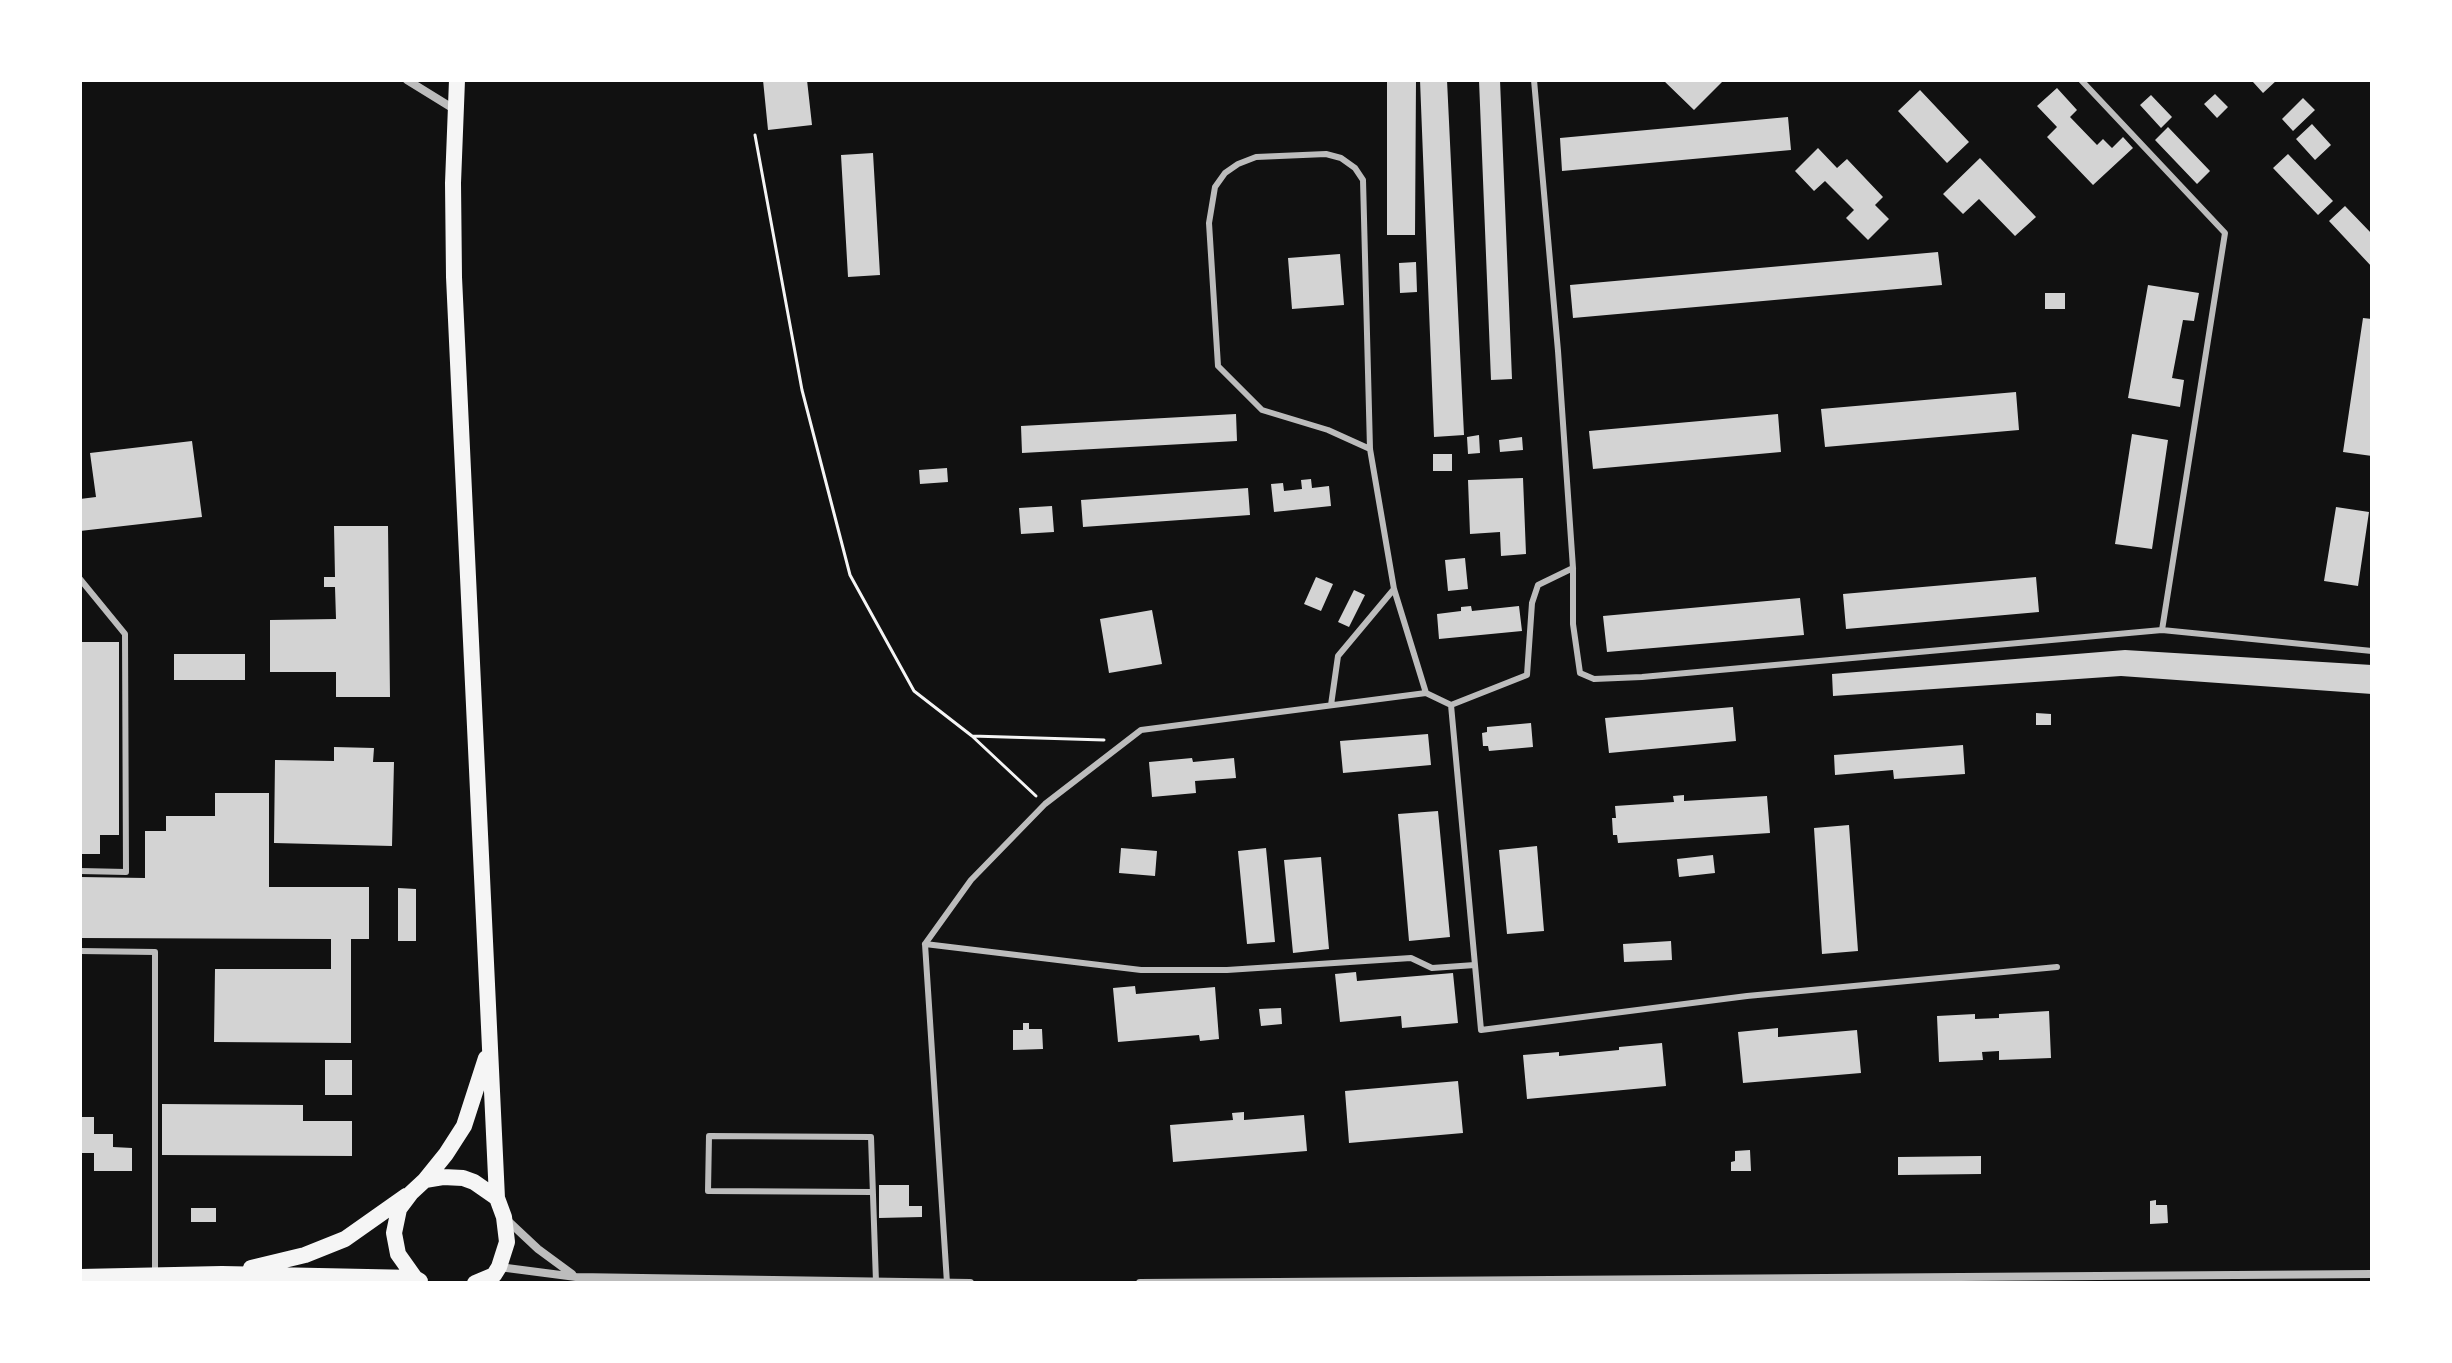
<!DOCTYPE html>
<html>
<head>
<meta charset="utf-8">
<style>
  body { margin:0 }
  #map { position:relative; width:2452px; height:1363px; overflow:hidden; background:#111; font-family:Helvetica,sans-serif }
  canvas { display:block }
  .frame { position:absolute; inset:0; border:82px solid #fff; pointer-events:none }
</style>
</head>
<body>
<div id="map">
<canvas width="2452" height="1363"></canvas>
<div class="frame"></div>
</div>
<script>
const g = document.querySelector('canvas').getContext('2d');
g.lineJoin = 'round';
function fill(path, color) { g.fillStyle = color; g.fill(path, 'evenodd'); }
const shape = rows => new Path2D(rows.map(r => 'M' + r).join(''));
function strokePath(path, color, width, dash) { g.strokeStyle = color; g.lineWidth = width; g.lineCap = dash ? 'butt' : 'round'; g.setLineDash(dash || []); g.stroke(path); }
fill(shape([
  [763,80,807,80,812,125,768,130],
  [1387,80,1416,80,1415,235,1387,235],
  [1420,80,1447,80,1464,435,1434,437],
  [1479,80,1500,80,1512,379,1491,380],
  [1663,80,1724,80,1694,110],
  [2255,80,2277,80,2263,93,2253,82],
  [2057,88,2077,110,2070,117,2097,145,2103,139,2112,148,2123,137,2133,148,2093,185,2047,137,2057,127,2037,106],
  [1920,90,1969,142,1947,163,1898,111],
  [2215,94,2228,107,2217,118,2204,104],
  [2151,95,2172,117,2161,128,2140,105],
  [2303,98,2315,110,2293,131,2282,119],
  [1788,117,1791,150,1562,171,1560,138],
  [2312,124,2331,145,2315,160,2296,139],
  [2168,127,2210,171,2197,184,2155,140],
  [1818,148,1837,168,1847,159,1883,197,1875,205,1889,219,1868,240,1846,218,1854,210,1825,181,1814,191,1795,171],
  [873,153,880,275,848,277,841,155],
  [2288,154,2333,201,2318,215,2273,168],
  [1980,158,2036,217,2015,236,1979,199,1963,214,1943,194],
  [2345,206,2372,234,2372,267,2329,221],
  [1938,252,1942,285,1573,318,1570,285],
  [1340,254,1344,305,1292,309,1288,258],
  [1416,262,1417,292,1400,293,1399,263],
  [2148,285,2199,293,2194,321,2183,320,2172,378,2184,380,2180,407,2128,398],
  [2045,293,2065,293,2065,309,2045,309],
  [2363,318,2372,319,2372,456,2343,452],
  [2016,392,2019,430,1825,447,1821,409],
  [1236,414,1237,441,1022,453,1021,426],
  [1778,414,1781,452,1593,469,1589,431],
  [2132,434,2168,440,2152,549,2115,544],
  [1479,435,1480,453,1468,454,1467,437],
  [1522,437,1523,450,1500,452,1499,440],
  [192,441,202,517,80,531,80,499,96,497,90,453],
  [1433,454,1452,454,1452,471,1433,471],
  [947,468,948,482,920,484,919,470],
  [1523,478,1526,554,1501,556,1500,532,1470,534,1468,480],
  [1311,479,1312,488,1329,486,1331,506,1274,512,1271,484,1283,483,1284,491,1302,489,1301,480],
  [1248,488,1250,515,1083,527,1081,500],
  [1052,506,1054,532,1021,534,1019,508],
  [2336,507,2369,512,2358,586,2324,581],
  [334,526,388,526,390,697,336,697,336,672,270,672,270,620,336,619,335,587,324,587,324,577,335,577],
  [1465,558,1468,589,1448,591,1445,560],
  [1316,577,1333,584,1321,611,1304,604],
  [2036,577,2039,612,1846,629,1843,594],
  [1354,590,1365,595,1349,627,1338,622],
  [1800,598,1804,635,1607,652,1603,616],
  [1471,606,1472,611,1519,606,1522,631,1439,639,1437,614,1461,611,1461,607],
  [1152,610,1162,664,1109,673,1100,619],
  [80,642,119,642,119,835,100,835,100,854,80,854],
  [2125,650,2372,665,2372,694,2121,676,1833,696,1832,674],
  [174,654,245,654,245,680,174,680],
  [1733,707,1736,741,1609,753,1605,718],
  [2036,713,2051,714,2051,725,2036,725],
  [1531,723,1533,747,1489,751,1488,746,1483,746,1482,733,1487,732,1487,727],
  [1428,734,1431,765,1343,773,1340,741],
  [1963,745,1965,774,1894,779,1893,770,1835,775,1834,755],
  [334,747,374,748,373,762,394,762,392,846,274,843,275,760,334,761],
  [1192,758,1193,762,1234,758,1236,778,1195,781,1196,793,1152,797,1149,762],
  [215,793,269,793,269,887,369,887,369,939,351,939,351,1043,214,1042,215,969,331,969,331,939,80,938,80,877,145,878,145,831,166,831,166,816,215,816],
  [1684,795,1684,801,1767,796,1770,833,1618,843,1617,835,1613,835,1612,818,1616,818,1615,806,1674,802,1673,796],
  [1438,811,1450,937,1409,941,1398,814],
  [1849,825,1858,951,1822,954,1814,828],
  [1537,846,1544,931,1507,934,1499,850],
  [1121,848,1157,851,1155,876,1119,873],
  [1266,848,1275,942,1247,944,1238,851],
  [1713,855,1715,873,1679,877,1677,859],
  [1321,857,1329,949,1293,953,1284,860],
  [398,888,416,889,416,941,398,941],
  [1671,941,1672,960,1624,962,1623,944],
  [1356,972,1357,981,1453,973,1458,1023,1402,1028,1401,1016,1340,1022,1335,974],
  [1135,986,1136,994,1215,987,1219,1039,1200,1041,1199,1035,1118,1042,1113,988],
  [1281,1008,1282,1024,1261,1026,1259,1009],
  [2049,1011,2051,1058,1999,1060,1999,1051,1982,1052,1983,1060,1939,1062,1937,1016,1975,1014,1975,1019,1999,1018,1999,1014],
  [1023,1023,1029,1023,1029,1029,1042,1029,1043,1049,1013,1050,1013,1030,1023,1030],
  [1778,1028,1778,1037,1857,1030,1861,1073,1743,1083,1738,1032],
  [1662,1043,1666,1086,1527,1099,1523,1055,1559,1052,1559,1056,1619,1050,1619,1047],
  [325,1060,352,1060,352,1095,325,1095],
  [1458,1081,1463,1133,1349,1143,1345,1091],
  [162,1104,303,1105,303,1121,352,1121,352,1156,162,1155],
  [1244,1112,1244,1120,1304,1115,1307,1151,1173,1162,1170,1125,1233,1120,1232,1113],
  [80,1117,94,1117,94,1134,113,1134,113,1147,132,1148,132,1171,94,1171,94,1153,80,1153],
  [1750,1150,1751,1171,1731,1171,1731,1162,1735,1161,1735,1151],
  [1981,1156,1981,1174,1898,1175,1898,1157],
  [879,1185,909,1185,909,1206,922,1206,922,1217,879,1218],
  [2156,1200,2156,1205,2167,1205,2168,1223,2150,1224,2150,1201],
  [191,1208,216,1208,216,1222,191,1222]
]), '#d3d3d3');
strokePath(shape([
  [755,135,802,390,850,575,914,691,972,736,1036,796],
  [972,736,1104,740]
]), '#f5f5f5', 3);
strokePath(shape([
  [1534,80,1558,351,1573,568,1573,624,1580,673,1594,679,1642,677,2162,630,2372,651],
  [2081,80,2225,233,2162,630],
  [1370,449,1328,430,1262,410,1218,366,1209,223,1215,187,1225,173,1238,164,1256,157,1326,154,1341,158,1355,168,1363,180,1370,449,1394,589,1426,693],
  [1573,568,1538,585,1532,603,1527,675,1451,705,1481,1030,1747,996,2057,967],
  [80,579,125,634,126,872,80,871],
  [1331,705,1338,656,1394,589],
  [925,944,971,880,1045,804,1141,730,1426,693,1451,705],
  [80,951,155,952,155,1275],
  [872,1192,708,1191,709,1136,871,1137,876,1282],
  [947,1283,925,944,1141,970,1227,970,1411,958,1432,968,1475,965]
]), '#bcbcbc', 6);
strokePath(shape([
  [407,80,454,109],
  [506,1219,538,1249,572,1274],
  [499,1267,576,1277,970,1283],
  [1140,1283,2372,1274]
]), '#bcbcbc', 8);
strokePath(shape([
  [457,80,453,183,454,277,497,1198],
  [425,1180,446,1154,464,1126,486,1058],
  [251,1268,305,1255,345,1239,406,1196],
  [80,1277,222,1274,415,1278],
  [420,1281,415,1278,398,1254,394,1233,399,1209,411,1193,425,1180,443,1177,463,1178,474,1182,497,1198,504,1217,507,1242,499,1267,494,1275,475,1283]
]), '#f5f5f5', 16);
</script>
</body>
</html>
